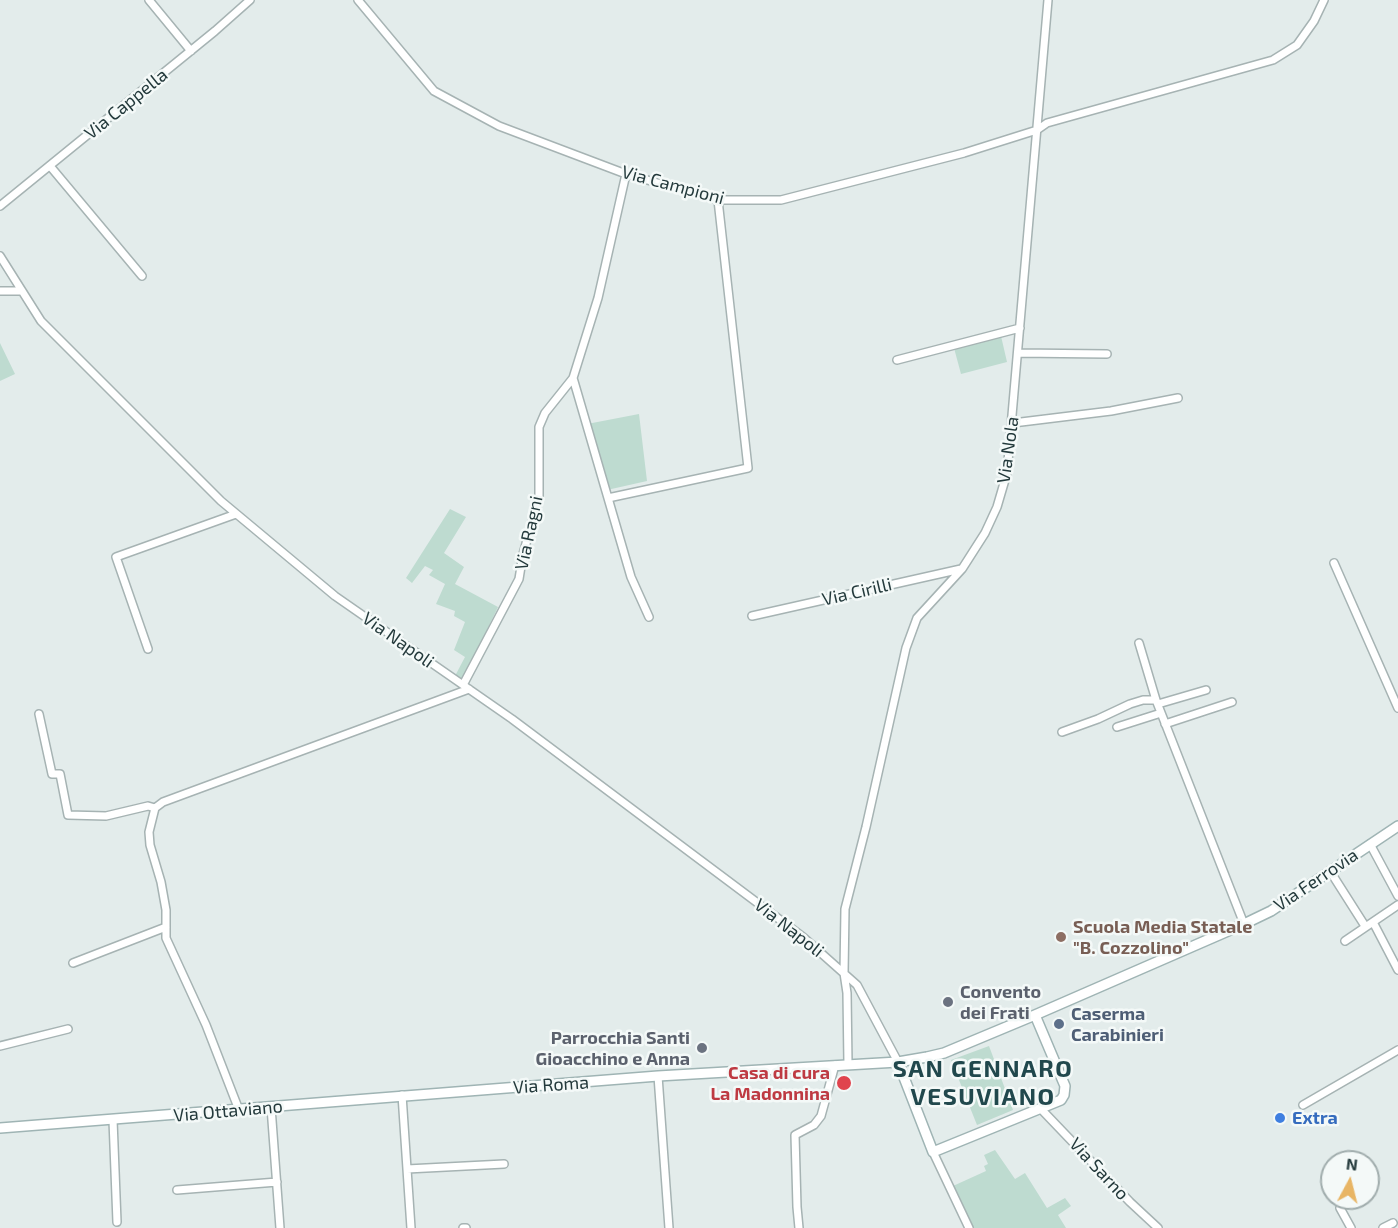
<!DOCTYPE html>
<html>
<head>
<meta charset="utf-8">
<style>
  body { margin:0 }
  #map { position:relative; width:1398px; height:1228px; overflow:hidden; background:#e3eceb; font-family:"Exo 2",sans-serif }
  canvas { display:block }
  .north { position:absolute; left:1320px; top:1150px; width:60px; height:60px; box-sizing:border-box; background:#f4f9f8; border:2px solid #a1adad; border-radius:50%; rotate:7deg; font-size:16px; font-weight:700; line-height:24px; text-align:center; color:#243a3c }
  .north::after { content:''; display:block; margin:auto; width:21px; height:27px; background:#e8b565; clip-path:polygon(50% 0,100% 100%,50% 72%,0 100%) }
</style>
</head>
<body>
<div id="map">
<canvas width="1398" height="1228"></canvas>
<div class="north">N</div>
</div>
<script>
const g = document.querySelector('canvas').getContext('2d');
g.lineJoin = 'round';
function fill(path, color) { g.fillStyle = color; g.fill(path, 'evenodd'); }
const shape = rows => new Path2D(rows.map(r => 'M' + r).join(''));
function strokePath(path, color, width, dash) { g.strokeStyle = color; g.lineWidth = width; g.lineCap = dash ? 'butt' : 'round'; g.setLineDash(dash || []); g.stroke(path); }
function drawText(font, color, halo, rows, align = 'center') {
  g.font = font + ' "Exo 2",sans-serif'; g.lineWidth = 5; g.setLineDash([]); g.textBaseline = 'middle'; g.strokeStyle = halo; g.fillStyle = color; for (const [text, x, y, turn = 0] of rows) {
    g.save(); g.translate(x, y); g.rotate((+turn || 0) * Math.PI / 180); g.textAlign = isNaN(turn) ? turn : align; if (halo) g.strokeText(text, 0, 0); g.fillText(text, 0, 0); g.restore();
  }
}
fill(shape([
  [1001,336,1007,362,961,374,954,348],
  [0,343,15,374,0,381],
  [639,414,647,481,607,490,587,424],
  [450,509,466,517,444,553,464,567,455,584,498,607,462,682,455,676,465,657,454,650,465,622,454,616,455,611,436,604,445,584,429,575,433,570,425,566,412,583,406,578],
  [989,1046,1013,1110,977,1125,951,1060],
  [995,1150,1015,1179,1025,1173,1047,1208,1065,1198,1071,1206,1058,1215,1066,1228,972,1228,953,1186,986,1171,984,1166,988,1164,984,1155]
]), '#bedbd0');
const street = shape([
  [149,0,191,51],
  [358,0,434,91,499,126,626,174,718,200,781,200,964,153,1037,130,1047,123,1273,60,1297,45,1314,21,1324,0],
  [50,166,142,276],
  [626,174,598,298,573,378,631,577,649,617],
  [0,206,215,31,250,0],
  [0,256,41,321,221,501,335,596,512,719,803,937,857,985,898,1062],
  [0,291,22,291],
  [1018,353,1107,354],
  [897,360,1020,328],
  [1013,423,1111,411,1178,398],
  [608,498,748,468,718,200],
  [1334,563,1398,708],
  [752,616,961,569],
  [1139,643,1156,700],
  [148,649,116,557,236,514],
  [463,685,519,579,523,554,539,498,539,427,545,413,573,378],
  [1158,704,1206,690],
  [39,714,52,774,60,774,68,815,106,816,148,806,155,808],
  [1165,724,1232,702],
  [1117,727,1161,713],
  [1062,732,1098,719,1130,704,1143,700,1156,700,1244,924],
  [1370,844,1398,896],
  [1330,871,1365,926],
  [1373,922,1398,970],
  [1345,941,1398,905],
  [73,963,166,927],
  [0,1046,68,1029],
  [848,1064,847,993,844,973,845,909,866,827,906,648,917,618,962,569,985,533,997,507,1007,473,1048,0],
  [658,1076,669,1228],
  [402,1095,411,1228],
  [1303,1105,1398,1050],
  [271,1107,280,1228],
  [1041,1109,1130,1202,1158,1228],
  [239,1110,206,1025,166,938,166,910,161,882,150,845,149,832,155,808,163,802,469,689],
  [113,1120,117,1222],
  [933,1152,969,1228],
  [407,1169,504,1164],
  [177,1190,277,1182],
  [1340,1208,1351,1228],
  [463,1228,466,1228],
  [799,1228,797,1207,795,1135,814,1125,821,1116,835,1065],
  [1383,1228,1393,1223]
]);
const secondary = shape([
  [898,1062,933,1152,1061,1100,1064,1095,1065,1086,1035,1015],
  [0,1128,658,1076,898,1062,927,1057,944,1053,1035,1015,1244,924,1271,911,1398,826]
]);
strokePath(street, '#a6b3b3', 10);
strokePath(secondary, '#9fb4b4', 12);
strokePath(street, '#fff', 7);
strokePath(secondary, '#fff', 9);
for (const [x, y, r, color] of [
  [1061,937,6,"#8d6e63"],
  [948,1002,6,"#6b7280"],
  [1059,1024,6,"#5c6f8a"],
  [702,1048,6,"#6b7280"],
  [844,1083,8,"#e0444e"],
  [1280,1118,6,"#3f7fe0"]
]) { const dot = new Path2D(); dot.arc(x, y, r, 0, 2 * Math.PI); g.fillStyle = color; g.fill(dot); strokePath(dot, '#f4f9f8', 2); }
drawText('18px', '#243a3c', '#f4f9f8', [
  ["Via Cappella",126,104,-39],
  ["Via Campioni",673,185,15],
  ["Via Nola",1008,450,-82],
  ["Via Ragni",529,533,-78],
  ["Via Cirilli",857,592,-13],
  ["Via Napoli",398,640,35],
  ["Via Ferrovia",1316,880,-34],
  ["Via Napoli",789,928,38],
  ["Via Roma",551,1085,-4],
  ["Via Ottaviano",228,1111,-5],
  ["Via Sarno",1099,1169,47]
]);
drawText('bold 18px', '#785e54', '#f4f9f8', [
  ["Scuola Media Statale",1073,927],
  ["\"B. Cozzolino\"",1073,948]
], 'left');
drawText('bold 18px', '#5b616d', '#f4f9f8', [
  ["Convento",960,992],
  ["dei Frati",960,1013],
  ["Parrocchia Santi",690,1038,"right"],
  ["Gioacchino e Anna",690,1059,"right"]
], 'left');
drawText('bold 18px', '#4e5e75', '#f4f9f8', [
  ["Caserma",1071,1014],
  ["Carabinieri",1071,1035]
], 'left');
drawText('bold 18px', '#be3a42', '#f4f9f8', [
  ["Casa di cura",830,1073],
  ["La Madonnina",830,1094]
], 'right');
drawText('bold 18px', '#366cbe', '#f4f9f8', [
  ["Extra",1292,1118]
], 'left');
g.letterSpacing = '1.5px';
drawText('bold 24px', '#21484d', '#f4f9f8', [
  ["SAN GENNARO",983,1069],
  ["VESUVIANO",983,1097]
]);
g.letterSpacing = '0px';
</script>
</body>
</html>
